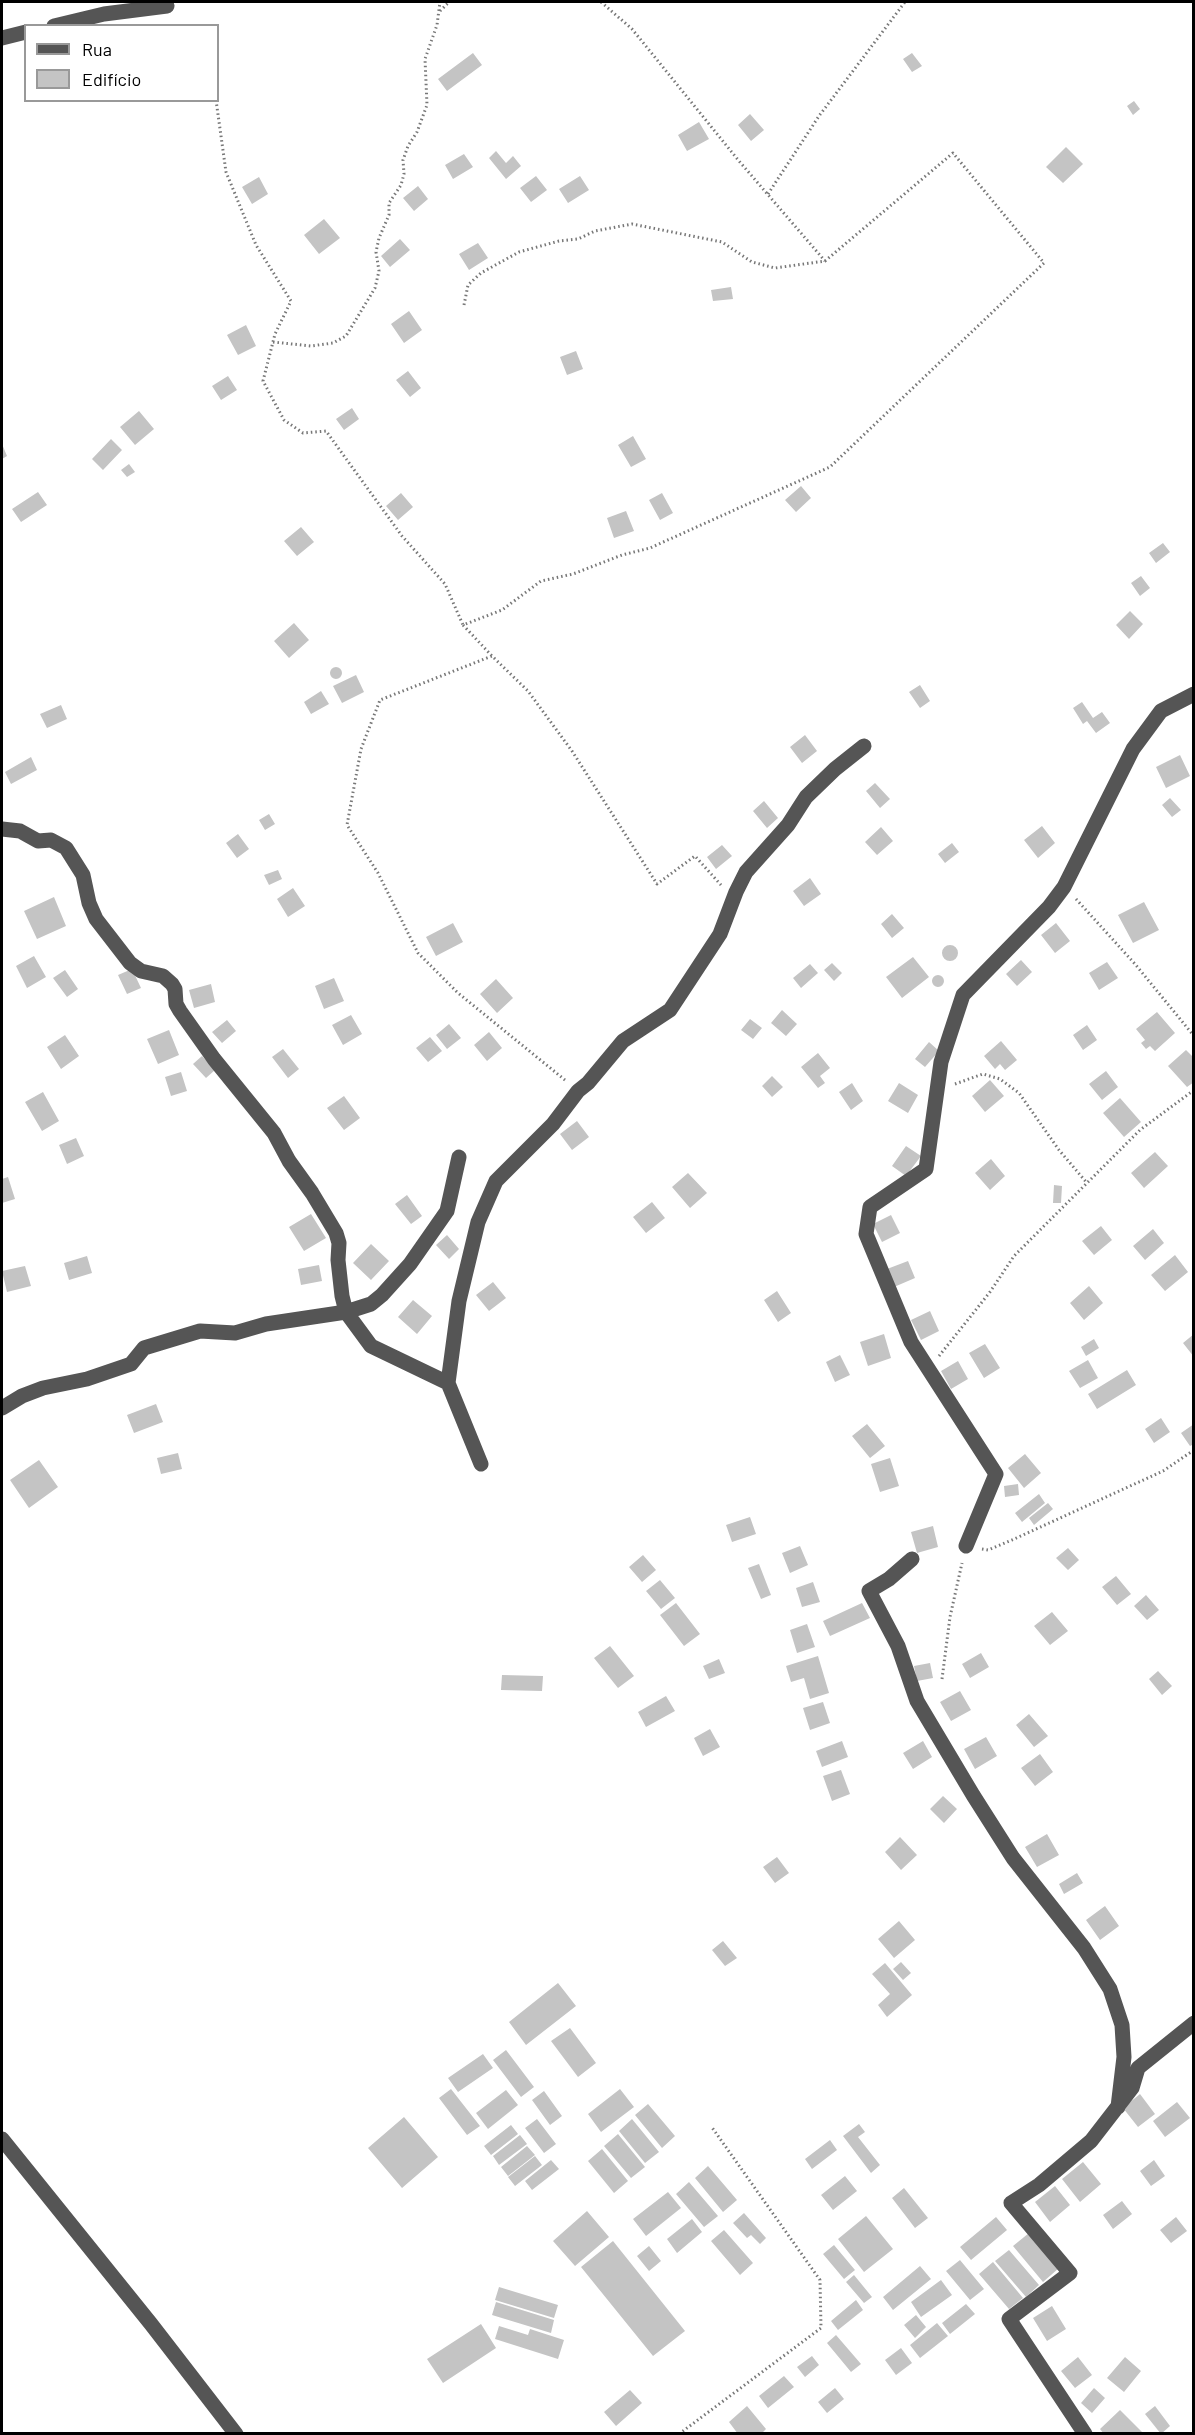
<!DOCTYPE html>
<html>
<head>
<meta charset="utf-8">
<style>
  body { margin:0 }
  #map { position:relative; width:1195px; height:2435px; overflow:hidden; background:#fff; font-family:Barlow,sans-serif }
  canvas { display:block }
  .frame { position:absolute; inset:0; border:3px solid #000; pointer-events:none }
  .legend { position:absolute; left:24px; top:24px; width:195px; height:78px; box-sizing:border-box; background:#fff; border:2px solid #999; margin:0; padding:8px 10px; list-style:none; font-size:18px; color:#000 }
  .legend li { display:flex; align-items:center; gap:12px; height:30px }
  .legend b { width:30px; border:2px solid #999 }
</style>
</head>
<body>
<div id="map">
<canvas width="1195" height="2435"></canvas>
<div class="frame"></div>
<ul class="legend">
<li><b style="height:8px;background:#555"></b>Rua</li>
<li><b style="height:16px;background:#c4c4c4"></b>Edifício</li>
</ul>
</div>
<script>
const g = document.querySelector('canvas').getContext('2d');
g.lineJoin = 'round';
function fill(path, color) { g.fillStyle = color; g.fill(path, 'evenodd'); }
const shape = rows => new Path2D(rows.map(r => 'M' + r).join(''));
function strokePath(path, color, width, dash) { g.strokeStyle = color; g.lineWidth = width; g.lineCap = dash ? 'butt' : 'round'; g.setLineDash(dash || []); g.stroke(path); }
fill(shape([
  [473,53,482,65,447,91,438,79],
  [912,53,922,66,912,72,903,59],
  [1134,101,1140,109,1133,115,1127,106],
  [750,114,764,130,751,141,738,125],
  [699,122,709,139,687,151,678,135],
  [1066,147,1083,164,1063,183,1046,167],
  [496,151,506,163,513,156,521,166,506,179,489,158],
  [464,154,473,167,453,179,445,165],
  [536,176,547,190,531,202,520,188],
  [580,176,589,190,568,203,559,189],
  [259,177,268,194,252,204,242,187],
  [418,186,428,199,414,211,403,198],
  [324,219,340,238,319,254,304,235],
  [400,239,410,250,390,267,381,256],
  [478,243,488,258,469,270,459,254],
  [731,287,733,299,713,301,711,290],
  [409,311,422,330,404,343,391,324],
  [246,325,256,346,238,355,227,335],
  [576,351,583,369,567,375,560,357],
  [408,371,421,388,410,397,396,380],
  [228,376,237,390,221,400,212,386],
  [352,408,359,419,344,430,336,419],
  [139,411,154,429,135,445,120,427],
  [633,436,646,459,631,467,618,445],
  [111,439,122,450,103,470,92,459],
  [2,444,7,456,2,459],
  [129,464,135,472,127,477,121,470],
  [801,486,811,498,796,512,785,500],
  [38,492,47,505,21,522,12,509],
  [401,493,413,507,398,520,386,506],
  [662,493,673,513,660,520,649,500],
  [626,511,634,531,614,538,607,518],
  [301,527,314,542,297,556,284,541],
  [1163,543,1170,552,1156,563,1149,553],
  [1141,576,1150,588,1140,596,1131,583],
  [1130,611,1143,624,1129,639,1116,625],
  [294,623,309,640,289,658,274,641],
  '330 673a6 6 0 1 1 12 0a6 6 0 1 1-12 0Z',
  [356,675,364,692,342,703,333,686],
  [920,685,930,701,920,708,909,692],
  [321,691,329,704,311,714,304,702],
  [1082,702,1093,718,1102,712,1110,723,1096,733,1087,721,1083,724,1073,708],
  [61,705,67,719,47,728,40,714],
  [805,735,817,751,802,763,790,747],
  [1180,755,1190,776,1166,788,1156,767],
  [31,757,37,770,11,784,5,772],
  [875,783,890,799,880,808,866,791],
  [1170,798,1181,810,1172,817,1162,805],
  [764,801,778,818,767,828,753,811],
  [269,814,275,824,265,830,259,820],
  [1042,826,1055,843,1038,858,1024,840],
  [881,827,893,841,877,855,865,842],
  [238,834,249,849,237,858,226,843],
  [952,843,959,852,945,863,938,854],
  [722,845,732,856,716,869,707,857],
  [278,870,282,879,269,885,264,875],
  [810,878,821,894,804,906,793,891],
  [293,888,305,906,288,917,277,899],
  [54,897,66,926,37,939,24,911],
  [1144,902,1159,930,1133,943,1118,915],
  [892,914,904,928,892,938,881,924],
  [453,923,463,942,436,956,426,937],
  [1056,923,1070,941,1055,953,1041,935],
  '942 953a8 8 0 1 1 16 0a8 8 0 1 1-16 0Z',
  [34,956,46,977,27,988,16,966],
  [913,957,929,977,902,998,886,977],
  [1021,960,1032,972,1017,986,1006,974],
  [1107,962,1118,978,1099,990,1089,973],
  [832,963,842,973,834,981,824,970],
  [810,964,818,973,801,988,793,978],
  [132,969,141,988,127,994,118,975],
  [65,970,78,989,67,997,53,978],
  '932 981a6 6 0 1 1 12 0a6 6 0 1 1-12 0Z',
  [334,978,344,1001,324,1009,315,986],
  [496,979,513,998,497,1013,480,994],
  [211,984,215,1002,194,1008,189,990],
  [782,1010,797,1024,786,1036,771,1023],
  [1157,1012,1175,1033,1155,1051,1150,1046,1146,1049,1141,1043,1145,1040,1136,1029],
  [351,1015,362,1034,343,1045,332,1025],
  [750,1019,762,1028,753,1039,741,1030],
  [227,1020,236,1031,222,1043,212,1032],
  [449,1024,461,1038,447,1049,436,1035],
  [1087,1025,1097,1040,1083,1050,1073,1035],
  [169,1030,179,1055,158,1064,147,1039],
  [489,1032,502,1048,487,1061,474,1045],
  [65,1035,79,1056,61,1069,47,1047],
  [430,1037,442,1051,428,1062,416,1048],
  [1001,1041,1017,1060,1005,1070,1000,1064,995,1069,984,1056],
  [929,1042,939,1051,925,1067,915,1059],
  [283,1049,299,1069,288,1078,272,1057],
  [1186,1050,1194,1058,1194,1082,1187,1087,1168,1066],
  [818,1053,830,1068,820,1076,825,1083,818,1088,801,1067],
  [202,1056,215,1070,206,1078,193,1064],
  [1106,1071,1118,1087,1102,1100,1089,1084],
  [181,1072,187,1091,171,1096,165,1077],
  [772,1076,783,1087,772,1097,762,1086],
  [990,1080,1004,1096,985,1112,972,1096],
  [852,1083,863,1101,851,1110,839,1092],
  [899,1083,918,1095,908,1113,888,1101],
  [43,1092,59,1121,42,1131,25,1102],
  [344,1096,360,1118,344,1130,327,1108],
  [1120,1098,1141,1122,1124,1137,1103,1113],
  [577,1121,589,1137,572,1150,560,1134],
  [76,1138,84,1156,67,1164,59,1145],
  [906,1146,921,1156,906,1176,892,1166],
  [1155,1152,1168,1166,1144,1188,1131,1173],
  [991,1159,1005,1176,990,1190,975,1173],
  [688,1173,707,1193,690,1208,672,1187],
  [8,1177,15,1199,2,1203,2,1179],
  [1054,1185,1062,1186,1061,1203,1053,1203],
  [407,1195,422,1216,411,1224,395,1204],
  [652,1202,665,1218,646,1233,633,1217],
  [311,1214,326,1238,304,1251,289,1227],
  [891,1215,900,1233,882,1242,873,1224],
  [1101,1226,1112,1240,1094,1255,1082,1241],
  [1153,1229,1164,1243,1145,1260,1133,1246],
  [447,1235,459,1249,449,1259,436,1245],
  [371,1244,389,1261,371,1280,353,1263],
  [1175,1255,1188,1272,1165,1291,1151,1275],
  [87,1256,92,1273,69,1280,64,1263],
  [908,1261,915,1278,894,1287,887,1269],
  [319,1265,322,1281,301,1285,298,1269],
  [25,1266,31,1286,7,1292,2,1271],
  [493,1282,506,1298,489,1311,476,1295],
  [1089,1286,1103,1303,1084,1320,1070,1303],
  [777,1291,791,1313,778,1322,764,1300],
  [413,1300,432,1316,417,1334,398,1317],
  [930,1311,939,1331,921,1340,911,1320],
  [884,1334,891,1358,868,1366,860,1342],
  [1194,1334,1194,1357,1183,1343],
  [1094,1339,1099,1348,1086,1356,1081,1347],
  [985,1344,1000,1368,984,1378,969,1353],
  [840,1355,850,1375,835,1382,826,1362],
  [1088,1360,1098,1378,1080,1388,1069,1371],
  [958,1361,968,1379,951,1389,941,1371],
  [1127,1370,1136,1385,1097,1409,1088,1394],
  [156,1404,163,1422,134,1433,127,1415],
  [1161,1418,1170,1432,1154,1443,1145,1429],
  [867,1424,885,1446,870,1458,852,1436],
  [1194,1424,1194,1444,1190,1446,1181,1433],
  [178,1453,182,1469,161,1474,157,1458],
  [1025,1454,1041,1473,1024,1488,1008,1468],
  [890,1458,899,1486,880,1492,871,1464],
  [39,1460,58,1487,29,1508,10,1480],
  [1018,1484,1019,1495,1005,1497,1004,1486],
  [1039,1494,1045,1503,1022,1522,1015,1513],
  [1048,1503,1053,1509,1034,1525,1029,1518],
  [750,1517,756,1534,732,1542,726,1525],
  [933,1526,938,1547,917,1553,911,1532],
  [800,1546,808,1565,790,1573,782,1553],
  [1068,1548,1079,1560,1068,1570,1056,1558],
  [643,1555,656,1570,642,1582,629,1567],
  [759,1564,771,1595,761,1599,748,1568],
  [1116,1576,1131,1594,1117,1605,1102,1587],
  [660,1580,675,1598,661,1609,646,1591],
  [813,1582,820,1602,802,1607,796,1588],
  [1146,1595,1159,1610,1147,1620,1134,1606],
  [676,1603,700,1634,684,1646,660,1615],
  [862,1603,870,1618,830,1636,823,1621],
  [1052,1612,1068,1631,1050,1645,1034,1626],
  [807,1624,815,1647,797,1653,790,1630],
  [610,1646,634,1676,618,1688,594,1658],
  [981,1653,989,1667,970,1678,962,1664],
  [818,1656,829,1693,810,1699,804,1678,791,1682,786,1666],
  [719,1659,725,1673,709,1679,703,1666],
  [930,1663,933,1678,917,1681,914,1666],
  [1158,1671,1172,1686,1162,1695,1149,1679],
  [502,1675,543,1676,542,1691,501,1690],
  [960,1691,971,1710,951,1721,940,1702],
  [666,1696,675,1711,646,1727,638,1712],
  [823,1702,830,1723,810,1730,803,1708],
  [1029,1714,1048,1736,1034,1747,1016,1725],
  [710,1729,720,1747,703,1756,694,1738],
  [986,1737,997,1756,975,1769,964,1749],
  [842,1741,848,1757,822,1767,816,1751],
  [923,1741,932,1757,913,1769,903,1753],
  [1040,1754,1053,1772,1035,1786,1021,1768],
  [841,1770,850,1794,832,1801,823,1776],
  [943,1796,957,1809,944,1823,930,1809],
  [1047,1834,1059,1855,1037,1867,1025,1847],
  [900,1837,917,1855,901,1870,885,1852],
  [777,1857,789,1873,775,1883,763,1867],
  [1077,1873,1083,1883,1064,1894,1059,1884],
  [1105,1906,1119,1926,1100,1940,1086,1920],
  [899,1921,915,1940,894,1958,878,1939],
  [723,1941,737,1958,725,1966,712,1950],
  [901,1962,911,1973,903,1980,893,1969],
  [885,1963,912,1995,887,2017,878,2005,890,1994,872,1974],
  [558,1983,576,2006,526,2045,509,2022],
  [570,2028,596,2063,578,2077,551,2041],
  [506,2050,534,2087,521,2097,493,2060],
  [483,2054,493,2068,458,2092,448,2078],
  [451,2089,480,2126,467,2135,439,2098],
  [620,2089,634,2107,601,2132,588,2114],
  [506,2090,518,2105,488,2129,476,2113],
  [544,2091,562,2116,550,2125,532,2100],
  [1140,2094,1155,2114,1138,2127,1123,2108],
  [1177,2102,1190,2118,1165,2137,1153,2121],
  [648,2104,675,2136,662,2148,635,2115],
  [404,2117,438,2157,402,2188,368,2148],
  [537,2119,556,2144,544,2153,525,2128],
  [632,2119,659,2152,645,2163,619,2131],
  [859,2124,865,2132,858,2137,880,2165,871,2173,843,2136],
  [511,2125,518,2134,491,2155,484,2146],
  [618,2134,645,2167,631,2178,604,2146],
  [520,2135,527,2144,499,2165,493,2156],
  [830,2140,837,2150,812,2169,805,2159],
  [527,2146,535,2155,508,2176,501,2167],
  [602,2149,628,2181,614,2193,588,2161],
  [535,2156,542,2165,515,2186,508,2177],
  [551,2160,559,2169,532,2190,525,2181],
  [1154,2160,1165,2176,1151,2186,1140,2171],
  [1083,2162,1101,2184,1080,2202,1062,2179],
  [708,2166,737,2200,723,2212,695,2178],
  [845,2176,857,2191,833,2210,821,2195],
  [689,2182,718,2216,704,2227,676,2194],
  [1055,2186,1070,2205,1050,2222,1035,2202],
  [904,2188,928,2218,915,2228,892,2198],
  [668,2192,681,2208,646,2236,633,2219],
  [1122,2201,1132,2214,1113,2229,1103,2215],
  [587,2211,609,2237,575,2266,553,2241],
  [744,2213,766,2238,760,2244,751,2235,747,2238,733,2223],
  [866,2216,893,2249,864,2272,838,2239],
  [996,2217,1007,2230,971,2260,960,2247],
  [1176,2217,1187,2231,1171,2243,1160,2230],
  [692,2219,702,2232,677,2253,667,2239],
  [724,2230,753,2263,740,2275,711,2241],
  [1029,2233,1059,2268,1043,2282,1013,2246],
  [613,2241,685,2331,653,2356,581,2267],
  [834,2245,855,2270,844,2279,823,2254],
  [649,2246,661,2261,649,2271,637,2256],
  [1009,2250,1039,2285,1026,2297,995,2261],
  [960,2260,984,2289,970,2300,946,2271],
  [993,2262,1023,2298,1009,2309,979,2274],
  [920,2266,931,2279,893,2310,883,2297],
  [854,2275,872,2297,864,2303,846,2282],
  [941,2280,952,2295,921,2317,911,2302],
  [499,2287,558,2305,554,2318,495,2300],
  [856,2300,863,2310,838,2330,831,2321],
  [496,2302,554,2320,551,2333,492,2315],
  [966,2304,975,2314,950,2334,942,2323],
  [1052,2306,1066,2329,1047,2341,1033,2318],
  [916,2315,926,2327,915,2338,904,2325],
  [937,2323,948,2336,920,2358,910,2345],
  [481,2324,496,2348,443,2383,427,2359],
  [499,2326,528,2335,530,2329,564,2340,558,2359,495,2339],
  [836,2335,861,2364,851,2372,827,2343],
  [901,2348,912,2363,896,2375,885,2360],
  [812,2356,819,2365,805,2377,797,2367],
  [1078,2357,1092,2375,1075,2388,1061,2371],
  [1125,2357,1141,2371,1124,2392,1107,2378],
  [784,2376,794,2387,768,2408,759,2396],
  [835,2388,844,2399,827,2413,818,2402],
  [1094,2388,1105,2398,1092,2413,1081,2403],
  [630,2390,642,2403,616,2426,604,2412],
  [747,2406,766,2429,761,2434,738,2434,729,2422],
  [1155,2406,1170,2426,1161,2434,1145,2414],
  [1120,2410,1142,2432,1140,2434,1104,2434,1100,2429]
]), '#c4c4c4');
strokePath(shape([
  [601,2,632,29,739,161,825,261],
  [440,11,449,2],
  [216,100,226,172,256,245,291,301,275,334,263,381,284,420,303,433,326,431,402,536,445,584,463,625],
  [768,194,819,116,905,2],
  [464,305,468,285,481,273,519,252,559,241,578,239,595,231,632,224,722,242,752,262,775,268,825,261,953,153,1044,263,830,467,650,548,622,555,573,574,541,581,502,610,463,625,492,656],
  [273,342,311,346,333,343,346,336,375,288,379,271,376,252,379,238,389,215,389,203,401,185,404,174,403,160,408,146,417,132,427,105,425,59,437,25,440,2],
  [1076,899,1135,964,1194,1036],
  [565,1080,458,993,418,953,378,873,347,825,361,749,380,700,492,656,528,691,572,751,657,884,695,856,721,885],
  [955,1084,983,1074,1000,1079,1019,1093,1059,1150,1087,1183],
  [939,1356,990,1292,1014,1256,1140,1130,1194,1090],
  [982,1549,988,1550,1012,1540,1163,1471,1194,1450],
  [942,1679,950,1617,962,1563],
  [679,2434,821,2328,820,2280,711,2126]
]), '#777', 3, [1.5, 3]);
strokePath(shape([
  [54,26,104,14,167,6,163,2],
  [2,38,26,32],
  [2,829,20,831,38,841,51,840,66,848,83,875,89,903,96,919,130,963,141,971,163,976,172,984,175,989,176,1004,180,1011,214,1059,274,1133,289,1161,312,1193,336,1233,339,1243,338,1260,342,1296,346,1312,371,1346,448,1383,481,1464],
  [448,1383,459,1301,478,1222,496,1181,553,1124,578,1091,588,1083,623,1041,670,1010,720,934,736,892,746,872,788,825,806,797,835,769,864,746],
  [2,1408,22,1396,43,1388,87,1379,131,1364,144,1348,200,1331,235,1333,266,1324,346,1312,371,1304,382,1295,410,1264,447,1211,459,1157],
  [966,1546,996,1474,911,1342,866,1234,870,1207,926,1169,941,1062,963,995,1049,907,1064,887,1133,749,1161,711,1194,694],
  [912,1559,889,1579,869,1591,898,1646,917,1701,973,1795,1013,1858,1084,1948,1110,1989,1122,2025,1124,2057,1118,2107],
  [2,2139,151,2324,236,2434],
  [1085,2434,1009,2319,1070,2273,1011,2203,1039,2185,1091,2141,1132,2088,1138,2068,1194,2023]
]), '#555', 15);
</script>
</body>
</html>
